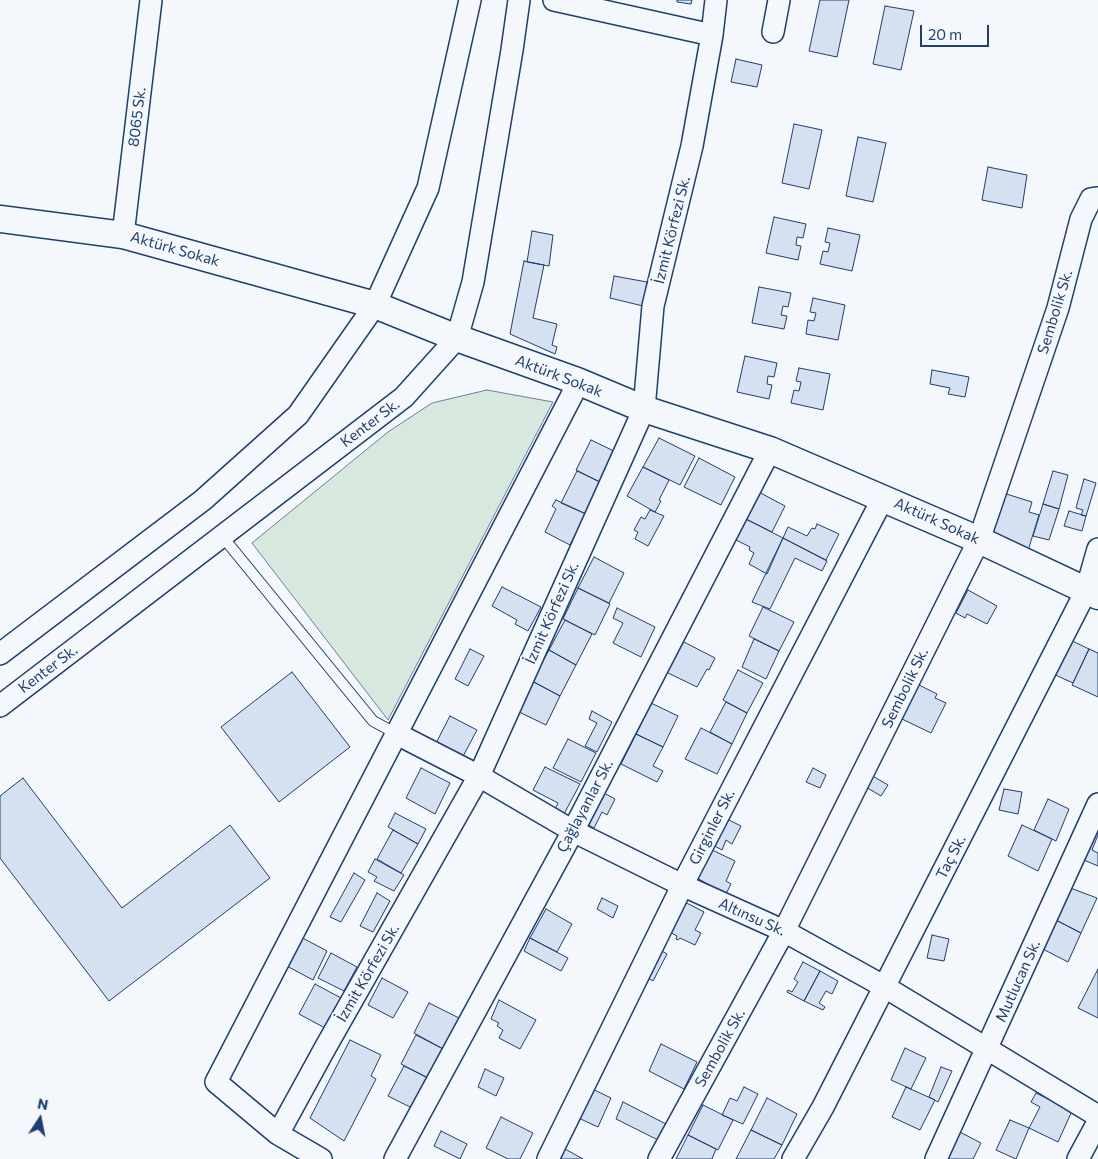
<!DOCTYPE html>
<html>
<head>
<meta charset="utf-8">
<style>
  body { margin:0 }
  #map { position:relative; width:1098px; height:1159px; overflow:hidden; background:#f4f7fb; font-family:Commissioner,sans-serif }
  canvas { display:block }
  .north { position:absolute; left:15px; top:1094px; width:50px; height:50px; -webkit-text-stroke:4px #f4f7fb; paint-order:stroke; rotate:11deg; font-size:14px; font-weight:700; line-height:20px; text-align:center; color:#1d3f73 }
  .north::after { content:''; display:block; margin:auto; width:18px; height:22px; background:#1d3f73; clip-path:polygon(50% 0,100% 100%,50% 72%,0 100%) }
  .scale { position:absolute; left:920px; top:25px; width:69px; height:22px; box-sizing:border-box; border:2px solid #1d3f73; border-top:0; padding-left:6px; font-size:15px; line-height:18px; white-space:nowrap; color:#1d3f73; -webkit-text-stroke:4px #f4f7fb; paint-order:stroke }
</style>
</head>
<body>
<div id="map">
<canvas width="1098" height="1159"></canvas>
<div class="north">N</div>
<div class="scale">20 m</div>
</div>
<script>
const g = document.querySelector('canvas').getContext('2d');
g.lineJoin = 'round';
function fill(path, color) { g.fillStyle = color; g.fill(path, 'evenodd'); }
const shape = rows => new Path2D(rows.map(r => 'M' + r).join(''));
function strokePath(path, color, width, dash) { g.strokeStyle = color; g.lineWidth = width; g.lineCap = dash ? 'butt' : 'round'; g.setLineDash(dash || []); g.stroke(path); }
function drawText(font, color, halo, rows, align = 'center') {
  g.font = font + ' Commissioner,sans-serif'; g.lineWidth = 4; g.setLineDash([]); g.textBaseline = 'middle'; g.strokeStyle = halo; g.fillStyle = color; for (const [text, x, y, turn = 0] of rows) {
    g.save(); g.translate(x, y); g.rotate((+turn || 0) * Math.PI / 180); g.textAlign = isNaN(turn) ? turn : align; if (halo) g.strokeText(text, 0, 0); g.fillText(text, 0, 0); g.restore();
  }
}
const green = shape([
  [487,390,553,402,388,720,252,543,388,432,432,403,487,390]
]);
fill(green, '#d7e8df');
strokePath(green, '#687fa3', 1);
const building = shape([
  [677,0,692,0,691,4,677,2,677,0],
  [820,0,849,0,837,57,809,51,820,0],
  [885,6,914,11,901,70,873,64,885,6],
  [736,59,762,65,757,87,731,82,736,59],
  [794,124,822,130,809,189,782,183,794,124],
  [858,137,886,143,873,202,846,196,858,137],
  [988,167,1027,175,1022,208,982,200,988,167],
  [774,217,806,224,803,238,797,237,796,245,801,246,798,260,766,253,774,217],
  [828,228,860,235,852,271,820,264,823,251,828,252,830,243,825,242,828,228],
  [532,231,553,235,549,266,527,262,532,231],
  [524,261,544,265,533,318,557,324,552,345,557,347,555,354,510,334,524,261],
  [614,276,647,282,643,306,610,298,614,276],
  [759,287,791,293,788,307,783,306,781,315,787,316,784,329,752,323,759,287],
  [813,298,845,305,838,340,806,334,808,320,814,321,816,313,810,312,813,298],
  [745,356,777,363,774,377,768,376,767,384,772,385,769,399,737,392,745,356],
  [799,368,830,374,823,410,791,403,794,390,799,391,801,382,796,381,799,368],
  [932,370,969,377,965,397,948,394,950,388,930,384,932,370],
  [659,438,695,456,680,485,643,467,659,438],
  [591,440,618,453,602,483,576,470,591,440],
  [699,458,735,477,721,505,684,487,699,458],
  [643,467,669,480,659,500,661,501,655,512,627,496,643,467],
  [577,471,602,483,586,514,561,503,577,471],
  [1053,471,1068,475,1059,509,1043,504,1053,471],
  [1084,479,1096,483,1086,516,1081,515,1083,510,1076,508,1084,479],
  [755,490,785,506,772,532,742,517,755,490],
  [1000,492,1032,502,1029,512,1039,515,1026,557,987,538,1000,492],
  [556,500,586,514,570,545,545,532,556,509,552,506,556,500],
  [1043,504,1059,509,1049,540,1033,536,1043,504],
  [650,510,664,516,648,546,635,539,638,532,634,530,641,517,645,519,650,510],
  [1069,511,1086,516,1082,531,1064,526,1069,511],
  [742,517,783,538,767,574,749,564,754,553,749,550,750,547,732,538,742,517],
  [817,524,839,534,826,560,783,538,788,527,807,536,812,528,815,529,817,524],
  [783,538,827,561,822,571,795,558,770,609,752,602,783,538],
  [594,557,624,573,609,603,578,588,594,557],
  [502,587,541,607,528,631,515,624,517,620,492,606,502,587],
  [578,588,610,604,595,635,563,619,578,588],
  [968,590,997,606,987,624,967,614,965,618,956,613,968,590],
  [763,607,794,622,779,651,749,636,763,607],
  [617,608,655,627,641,657,613,643,623,623,613,618,617,608],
  [565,620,592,634,576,665,549,650,565,620],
  [754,639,779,651,766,679,742,667,754,639],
  [1068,639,1089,649,1073,683,1051,673,1068,639],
  [680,640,715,658,709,670,707,669,697,687,664,671,680,640],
  [470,649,484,656,468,686,455,679,470,649],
  [1089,649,1098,653,1098,697,1072,685,1089,649],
  [549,650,576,665,560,696,532,681,549,650],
  [738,670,763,683,747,713,723,700,738,670],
  [292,672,350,747,279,802,221,727,292,672],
  [532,681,560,696,546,725,517,711,532,681],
  [917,684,937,694,935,698,946,703,931,733,900,718,917,684],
  [726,702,747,713,732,744,710,732,726,702],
  [651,703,678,716,663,747,636,734,651,703],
  [592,711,612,722,597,752,585,746,597,723,589,719,592,711],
  [450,716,477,730,461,760,434,747,450,716],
  [701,728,732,744,717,774,685,759,701,728],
  [636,734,663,747,653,766,663,771,657,782,621,764,636,734],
  [568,739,596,753,581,782,553,768,568,739],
  [545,767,580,784,564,814,555,809,558,803,533,790,545,767],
  [421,768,450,783,435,814,406,798,421,768],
  [813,768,826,775,820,788,806,782,813,768],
  [871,775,888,785,881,796,864,786,871,775],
  [23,778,122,908,230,825,270,878,109,1001,0,858,0,796,23,778],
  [1004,789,1022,792,1018,814,999,810,1004,789],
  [602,792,615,799,607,815,602,812,594,828,587,824,602,792],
  [1048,799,1069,809,1056,841,1034,830,1048,799],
  [395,813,426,829,418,844,388,827,395,813],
  [723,817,741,826,732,844,726,840,722,850,709,843,723,817],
  [1022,825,1052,839,1038,871,1008,856,1022,825],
  [393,830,418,844,401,873,377,859,393,830],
  [1098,830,1098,835,1092,850,1098,853,1098,866,1077,857,1098,830],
  [708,848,735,861,726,881,731,884,726,894,693,876,708,848],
  [375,859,404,875,394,891,374,881,377,877,368,872,375,859],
  [354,873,365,880,341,922,330,917,354,873],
  [1065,886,1097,898,1081,933,1050,917,1065,886],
  [377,893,390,901,373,932,360,926,377,893],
  [602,898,618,906,613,918,597,909,602,898],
  [679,899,704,912,695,930,701,933,695,945,680,938,678,940,676,939,677,936,664,929,679,899],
  [546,909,572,924,557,952,530,938,546,909],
  [1050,917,1081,933,1068,962,1037,946,1050,917],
  [297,935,327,951,313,980,283,964,297,935],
  [932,935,949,939,944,961,927,958,932,935],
  [530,938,568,958,561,971,524,951,530,938],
  [655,947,667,954,653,981,641,974,655,947],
  [331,953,357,967,344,991,318,978,331,953],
  [803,962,820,971,804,1001,787,992,788,990,792,992,798,982,794,979,803,962],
  [1098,969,1098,1018,1078,1008,1098,969],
  [820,971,838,981,832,994,826,991,819,1003,825,1007,823,1010,804,1001,820,971],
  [382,978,408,992,393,1018,368,1005,382,978],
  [315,984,341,998,325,1028,299,1014,315,984],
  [499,1000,536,1020,520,1049,499,1038,503,1030,497,1026,499,1023,491,1019,499,1000],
  [429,1003,461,1019,445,1050,414,1033,429,1003],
  [416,1035,445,1050,430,1079,401,1064,416,1035],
  [350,1040,381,1055,371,1076,376,1079,344,1141,310,1118,350,1040],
  [661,1044,697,1062,684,1089,649,1071,661,1044],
  [905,1048,926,1058,911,1089,891,1080,905,1048],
  [404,1066,430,1079,416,1110,388,1096,404,1066],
  [941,1067,952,1071,938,1102,929,1097,941,1067],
  [485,1069,504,1078,496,1096,478,1087,485,1069],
  [586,1086,611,1098,598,1127,572,1115,586,1086],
  [744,1087,758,1094,743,1124,722,1115,730,1098,737,1101,744,1087],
  [906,1087,935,1100,920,1130,892,1117,906,1087],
  [1036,1093,1072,1111,1058,1142,1029,1128,1040,1107,1031,1102,1036,1093],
  [767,1098,797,1114,782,1145,751,1130,767,1098],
  [623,1102,666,1124,658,1140,616,1119,623,1102],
  [703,1105,733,1120,718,1150,688,1135,703,1105],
  [501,1117,533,1133,520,1159,508,1159,486,1148,501,1117],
  [1010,1120,1029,1128,1016,1159,996,1150,1010,1120],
  [952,1128,981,1143,973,1159,936,1159,952,1128],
  [751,1130,782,1145,774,1159,736,1159,751,1130],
  [441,1131,467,1144,460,1159,434,1146,441,1131],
  [688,1135,716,1149,712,1159,676,1159,688,1135],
  [558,1145,583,1159,551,1159,558,1145]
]);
fill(building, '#d5e0f0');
strokePath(building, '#1d3f73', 1);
const service = shape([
  [222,536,373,721,397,734]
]);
const minor = shape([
  [554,0,712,35],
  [773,32,779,0],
  [123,235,151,0],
  [0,654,203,500,298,415,375,305,428,188,470,0],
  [0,706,404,397,457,338,473,282,512,50,519,0],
  [397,734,479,776,573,831,682,885,784,931,885,987,1098,1116],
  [278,1134,216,1082,572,395,577,381],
  [321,1159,278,1134,324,1050,479,776,644,409,653,306,692,146,712,35,716,0],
  [395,1159,573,831,770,450],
  [548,1159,688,874,883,498],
  [659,1159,784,931,979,540,1058,308,1081,219,1091,199,1098,198],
  [793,1159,823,1107,1086,591,1098,549],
  [936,1159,1098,804],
  [1078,1159,1098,1122]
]);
const tertiary = shape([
  [0,219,123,235,375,305,457,338,577,381,644,409,770,450,979,540,1098,596]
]);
strokePath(service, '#1d3f73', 12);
strokePath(minor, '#1d3f73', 24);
strokePath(tertiary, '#1d3f73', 29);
strokePath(service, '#f4f7fb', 10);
strokePath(minor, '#f4f7fb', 21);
strokePath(tertiary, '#f4f7fb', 26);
drawText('15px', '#1d3f73', '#f4f7fb', [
  ["8065 Sk.",137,117,-83],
  ["İzmit Körfezi Sk.",672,230,-76],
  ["Aktürk Sokak",175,249,16],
  ["Sembolik Sk.",1055,312,-73],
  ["Aktürk Sokak",559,376,21],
  ["Kenter Sk.",370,423,-37],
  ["Aktürk Sokak",937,521,24],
  ["İzmit Körfezi Sk.",552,613,-66],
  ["Kenter Sk.",48,669,-37],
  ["Sembolik Sk.",905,688,-64],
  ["Çağlayanlar Sk.",585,806,-62],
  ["Girginler Sk.",712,827,-63],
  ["Taç Sk.",951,857,-63],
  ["Altınsu Sk.",752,917,24],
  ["İzmit Körfezi Sk.",368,973,-60],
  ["Mutlucan Sk.",1018,981,-66],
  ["Sembolik Sk.",720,1048,-61]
]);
</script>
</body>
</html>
